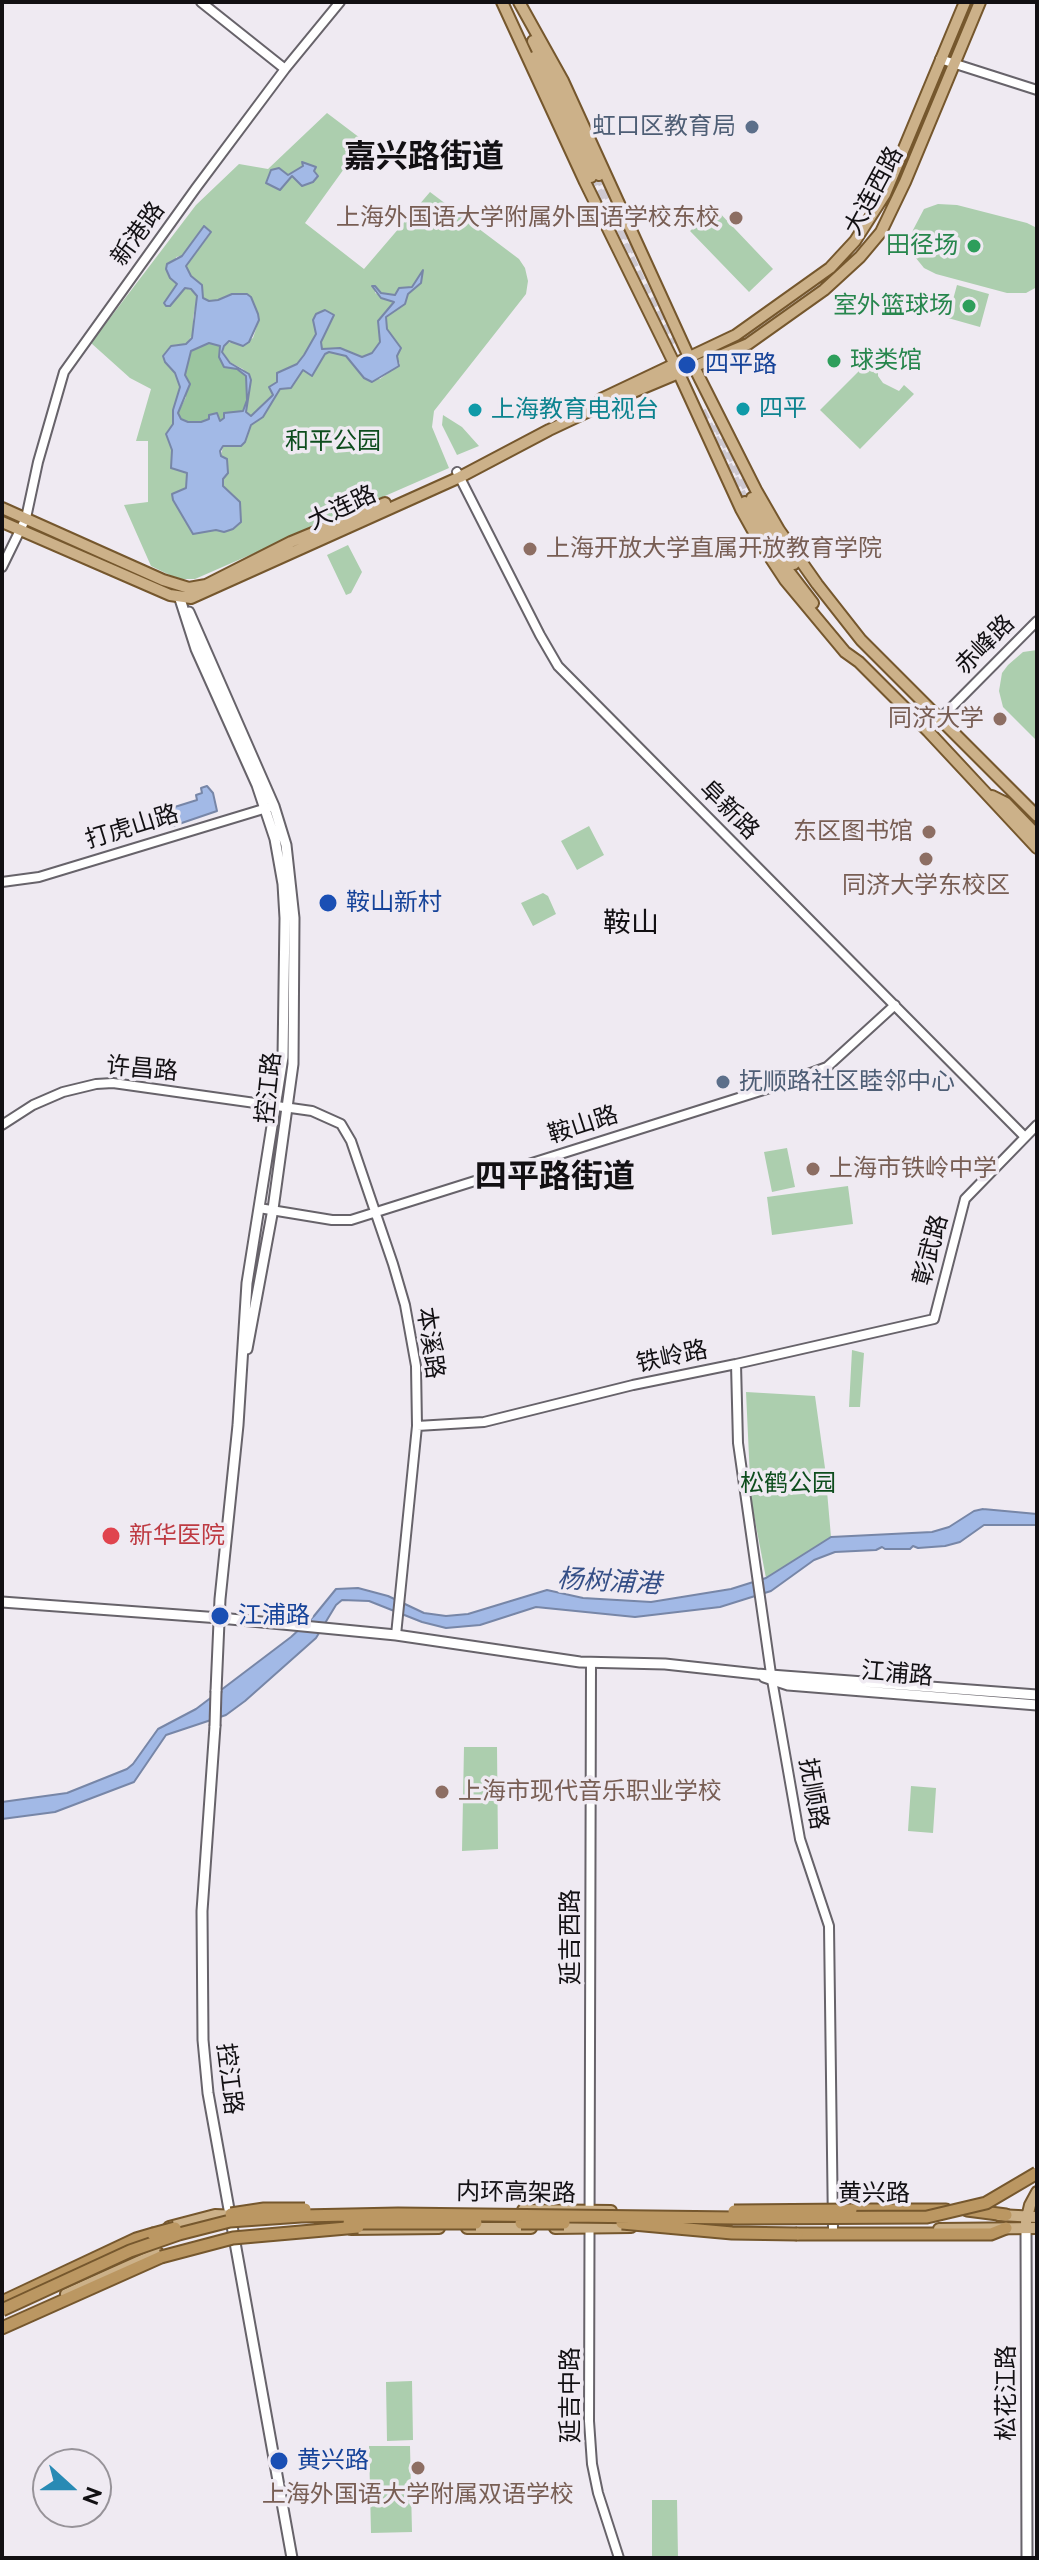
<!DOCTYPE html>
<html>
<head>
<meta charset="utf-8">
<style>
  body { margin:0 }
  #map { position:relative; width:1039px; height:2560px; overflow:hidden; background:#efeaf2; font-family:Raleway,sans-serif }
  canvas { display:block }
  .frame { position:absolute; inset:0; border:4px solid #121013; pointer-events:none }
  .north { position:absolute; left:32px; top:2448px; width:80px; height:80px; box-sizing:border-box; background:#efeaf2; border:2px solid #979399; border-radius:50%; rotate:111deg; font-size:22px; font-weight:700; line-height:32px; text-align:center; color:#121013 }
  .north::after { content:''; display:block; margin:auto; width:28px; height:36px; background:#288ab4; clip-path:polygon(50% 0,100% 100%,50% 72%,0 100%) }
</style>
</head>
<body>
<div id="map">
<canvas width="1039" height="2560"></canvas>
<div class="frame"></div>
<div class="north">N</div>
</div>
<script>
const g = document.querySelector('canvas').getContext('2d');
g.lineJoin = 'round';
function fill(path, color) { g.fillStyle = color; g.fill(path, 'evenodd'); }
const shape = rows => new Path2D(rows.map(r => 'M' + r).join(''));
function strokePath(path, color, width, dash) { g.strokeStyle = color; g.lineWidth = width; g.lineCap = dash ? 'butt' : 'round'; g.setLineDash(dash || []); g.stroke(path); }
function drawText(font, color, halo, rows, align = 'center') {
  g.font = font + ' Raleway,"Noto Sans SC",sans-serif'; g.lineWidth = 7; g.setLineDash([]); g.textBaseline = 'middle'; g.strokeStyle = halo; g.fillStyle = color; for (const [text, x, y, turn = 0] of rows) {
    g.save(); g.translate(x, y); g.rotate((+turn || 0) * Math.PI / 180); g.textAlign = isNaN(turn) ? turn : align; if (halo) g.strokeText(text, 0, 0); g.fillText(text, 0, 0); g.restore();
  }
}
fill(shape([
  [327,113,364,141,305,223,364,269,430,192,519,259,525,268,528,281,526,294,434,411,432,427,449,468,195,579,178,579,151,566,124,505,148,502,148,441,136,441,151,389,130,378,91,343,196,205,239,164,268,169],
  [203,227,211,233,186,266,203,298,209,301,218,300,228,296,247,294,251,297,258,314,259,320,253,338,240,345,234,342,226,343,222,352,231,363,243,369,251,380,246,412,251,417,274,395,277,374,297,364,304,356,316,334,313,320,334,315,321,342,322,349,344,349,361,357,372,353,380,342,378,321,393,305,394,301,375,293,375,286,380,293,395,295,412,287,419,279,408,294,405,304,386,317,387,329,401,348,397,356,400,364,380,379,357,370,346,356,329,352,303,370,291,388,280,389,263,417,251,425,241,446,223,446,221,456,227,459,228,473,223,479,223,486,240,502,224,532,216,530,194,534,173,500,172,494,186,489,187,473,173,461,172,450,166,433,173,424,174,410,181,388,175,373,165,362,174,345,186,344,194,333,193,318,197,298,196,292,185,288,170,306,171,292,177,284,173,279,176,257,182,256],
  [938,204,957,205,1027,223,1037,228,1037,287,1026,293,1007,293,936,274,924,268,911,252,910,241,913,230,924,209],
  [715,208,773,269,749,292,690,231],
  [957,285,989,294,980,327,948,318],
  [874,356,878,361,878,376,883,383,899,391,904,385,914,394,860,449,820,410],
  [443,415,462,427,479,446,457,455,442,425],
  [348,545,362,572,351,593,346,595,327,555],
  [1037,650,1037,741,1003,707,999,691,1002,673,1008,665,1023,652],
  [589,826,604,855,577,870,561,841],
  [543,893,548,896,556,914,533,926,521,903],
  [787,1148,795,1187,772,1192,764,1152],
  [848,1186,853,1224,772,1235,767,1197],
  [852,1350,864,1353,860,1407,849,1407],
  [746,1392,815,1396,825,1468,831,1537,766,1578,751,1500],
  [464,1747,497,1747,498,1849,462,1851],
  [911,1786,936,1788,933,1833,908,1831],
  [412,2381,413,2440,387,2441,386,2382],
  [369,2446,410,2446,412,2532,371,2533],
  [652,2500,677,2500,678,2558,652,2558]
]), '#acceae');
fill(shape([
  [209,343,220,346,219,357,246,376,247,400,243,412,225,413,224,418,220,421,217,413,209,415,210,419,201,422,188,422,181,419,178,413,186,397,185,375,191,351]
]), '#9bc59f');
const water = shape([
  [302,162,316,167,314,171,318,176,313,182,302,186,292,176,280,190,266,183,271,170,279,168,288,175,303,166,302,162],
  [204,226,211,232,186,266,191,276,202,285,203,298,209,301,218,300,232,294,247,294,251,297,258,314,259,320,249,342,243,346,229,341,224,346,222,352,230,363,249,374,251,380,246,412,251,416,273,395,269,387,277,382,277,373,297,364,304,355,316,334,313,320,316,314,325,310,334,315,321,342,322,349,340,348,362,357,372,353,380,342,378,321,394,302,381,298,372,286,375,286,381,293,395,295,399,288,412,287,423,270,421,283,408,294,405,304,386,317,387,329,401,348,397,356,399,366,372,382,364,378,346,356,329,352,325,354,312,376,303,370,291,388,280,389,263,417,251,425,245,442,241,446,223,446,220,451,221,456,227,459,228,473,223,479,223,486,240,502,241,522,233,529,224,532,216,530,193,534,173,500,172,494,186,488,187,473,171,468,172,450,166,434,173,424,173,410,180,387,175,373,165,362,163,356,171,346,186,344,192,338,197,296,191,289,185,288,170,306,166,306,164,303,177,284,170,278,166,269,167,264,182,256,204,226],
  [209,343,220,346,219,357,224,367,237,369,246,376,247,400,243,411,224,413,224,418,220,421,217,413,209,415,209,419,201,422,188,422,181,419,178,413,190,384,185,375,191,351,209,343],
  [207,786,213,793,217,811,170,827,165,810,197,800,196,795,202,793,201,788,207,786],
  [983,1509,1037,1514,1037,1525,984,1525,960,1542,945,1546,918,1548,913,1546,910,1549,885,1549,882,1547,876,1550,835,1552,814,1560,771,1591,720,1607,635,1617,536,1607,480,1625,446,1628,422,1622,369,1601,342,1600,336,1605,316,1638,245,1701,226,1715,166,1735,134,1782,55,1812,2,1819,2,1802,67,1793,127,1769,133,1764,158,1729,196,1709,291,1637,314,1616,336,1589,358,1588,388,1596,424,1613,446,1616,468,1614,547,1590,583,1598,651,1602,731,1589,766,1578,831,1537,932,1532,949,1527,974,1511,983,1509]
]);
fill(water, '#a2b9e6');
strokePath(water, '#7786a7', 2);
strokePath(shape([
  [599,175,637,254],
  [591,177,671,345],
  [701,411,745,502],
  [717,424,752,498]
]), '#cec9d1', 10, [10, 5]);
const tertiary = shape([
  [201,2,285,69],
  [940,59,1037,90],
  [457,472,540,635,558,666,1025,1137],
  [2,567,26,518,38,462,64,372,196,188,285,69,340,2],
  [928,731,1037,621],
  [2,882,39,877,270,807],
  [2,1125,33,1105,63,1092,96,1084,113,1083,312,1111,341,1124,351,1141,393,1264,405,1305,416,1366,417,1426,396,1635],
  [259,1208,332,1220,351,1220,770,1088,827,1067,895,1005],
  [736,1364,738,1443,771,1674,800,1839,829,1926,833,2229],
  [417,1426,484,1422,633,1385,736,1364,934,1319,965,1199,1037,1125],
  [591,1663,589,2421,592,2464,598,2493,619,2558]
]);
const secondary = shape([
  [180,599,196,649,257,785,275,839,283,884,285,918,283,1057,247,1283,238,1425,220,1599,216,1691],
  [189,612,274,806,286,845,294,918,293,1064,273,1209,247,1349],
  [2,1602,220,1618,396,1635,580,1662,665,1664,757,1674,1037,1695],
  [764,1677,788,1685,1037,1705],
  [215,1726,202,1911,203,2040,208,2093,292,2558],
  [1026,2228,1027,2558]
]);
const primary = shape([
  [502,2,585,182,675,365,741,509,756,536,785,580,845,652,859,662,928,731,1037,848],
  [519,2,563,81,689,357,756,490,779,530,817,584,861,640,1037,816],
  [533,41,599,175],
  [534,57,591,177],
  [601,399,736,335,830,268,855,241,885,194,965,2],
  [752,498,794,564],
  [745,502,777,556,813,603],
  [2,508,163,580,189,588,206,585,291,542,385,503],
  [2,522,170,595,191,598,460,477,549,430,600,406,748,344,824,290,860,257,881,232,905,182,980,2],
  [992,796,1006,803,1037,835],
  [523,2210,611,2211],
  [999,2215,1037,2217],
  [1026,2222,1030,2205,1037,2192],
  [169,2227,215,2215,239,2216],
  [467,2228,531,2228],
  [555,2228,631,2227],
  [351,2229,439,2228],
  [939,2229,1037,2228],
  [66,2294,158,2253]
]);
const trunk = shape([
  [851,2210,946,2210],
  [967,2210,1006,2215],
  [797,2234,991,2234,1006,2228],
  [2,2302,136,2239,153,2234],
  [2,2328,161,2257]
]);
strokePath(tertiary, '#67636a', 12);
strokePath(secondary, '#67636a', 13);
strokePath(primary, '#75572d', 14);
strokePath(trunk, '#75572d', 15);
strokePath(tertiary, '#fff', 8);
strokePath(secondary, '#fff', 9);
strokePath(primary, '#ccb189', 10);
strokePath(trunk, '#bb9762', 11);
const secondaryBridge = shape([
  [215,1726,216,1691]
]);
const trunkBridge = shape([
  [734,2211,851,2210],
  [231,2214,264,2209,305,2209],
  [349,2223,476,2223],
  [521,2223,564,2223],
  [622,2223,732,2233,797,2234],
  [153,2234,175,2228],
  [161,2257,233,2238,358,2227],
  [2,2310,130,2251,179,2234,230,2221,301,2216,398,2214,737,2218,927,2217,986,2203,1037,2173]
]);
strokePath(secondaryBridge, '#67636a', 13, []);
strokePath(trunkBridge, '#75572d', 15, []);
strokePath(secondaryBridge, '#fff', 9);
strokePath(trunkBridge, '#bb9762', 11);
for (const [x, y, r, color] of [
  [752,127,8,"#5c6f8a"],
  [736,218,8,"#8d6e63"],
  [974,246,8,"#2e9e5b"],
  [969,306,8,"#2e9e5b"],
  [834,361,8,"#2e9e5b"],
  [687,365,10,"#1a4fb4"],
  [743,409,8,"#0f9aa8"],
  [475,410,8,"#0f9aa8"],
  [530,549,8,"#8d6e63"],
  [1000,719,8,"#8d6e63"],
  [929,832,8,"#8d6e63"],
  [926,859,8,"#8d6e63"],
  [328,903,10,"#1a4fb4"],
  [723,1082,8,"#5c6f8a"],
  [813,1169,8,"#8d6e63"],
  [111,1536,10,"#e0444e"],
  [220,1616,10,"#1a4fb4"],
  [442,1792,8,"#8d6e63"],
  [279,2461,10,"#1a4fb4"],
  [418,2468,8,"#8d6e63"]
]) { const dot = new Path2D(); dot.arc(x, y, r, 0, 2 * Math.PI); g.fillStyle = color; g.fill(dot); strokePath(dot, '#efeaf2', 3); }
drawText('24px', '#4e5e75', '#efeaf2', [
  ["虹口区教育局",736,127],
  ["抚顺路社区睦邻中心",739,1082,"left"]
], 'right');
drawText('24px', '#121013', '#efeaf2', [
  ["大连西路",874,191,-62],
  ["新港路",138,234,-54],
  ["大连路",342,508,-25],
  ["赤峰路",985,645,-45],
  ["阜新路",729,810,45],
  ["打虎山路",132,827,-17],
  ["许昌路",142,1069,5],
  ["控江路",269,1088,-84],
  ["鞍山路",583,1125,-18],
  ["彰武路",931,1250,-75],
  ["本溪路",430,1343,82],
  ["铁岭路",672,1357,-12],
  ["江浦路",897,1674,5],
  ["抚顺路",813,1794,80],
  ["延吉西路",571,1937,-90],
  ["控江路",229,2079,83],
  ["内环高架路",516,2193,1],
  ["黄兴路",874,2194],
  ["松花江路",1007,2393,-90],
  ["延吉中路",571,2395,-90]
]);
drawText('24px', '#785e54', '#efeaf2', [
  ["上海外国语大学附属外国语学校东校",720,218],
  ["上海开放大学直属开放教育学院",546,549,"left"],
  ["同济大学",984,719],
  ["东区图书馆",913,832],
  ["同济大学东校区",926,886,"center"],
  ["上海市铁岭中学",829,1169,"left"],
  ["上海市现代音乐职业学校",458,1792,"left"],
  ["上海外国语大学附属双语学校",418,2495,"center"]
], 'right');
drawText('24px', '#27864d', '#efeaf2', [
  ["田径场",958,246],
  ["室外篮球场",953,306],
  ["球类馆",850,361,"left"]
], 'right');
drawText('24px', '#164399', '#efeaf2', [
  ["四平路",705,365],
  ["鞍山新村",346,903],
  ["江浦路",238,1616],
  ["黄兴路",297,2461]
], 'left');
drawText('24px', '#0d838f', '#efeaf2', [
  ["四平",759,409],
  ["上海教育电视台",491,410]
], 'left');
drawText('24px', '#0d4d1d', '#efeaf2', [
  ["和平公园",333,442],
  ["松鹤公园",788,1484]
]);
drawText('24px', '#be3a42', '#efeaf2', [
  ["新华医院",129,1536]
], 'left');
drawText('italic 26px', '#344e86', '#efeaf2', [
  ["杨树浦港",609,1582,3]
]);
drawText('28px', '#121013', '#efeaf2', [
  ["鞍山",631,924]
]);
drawText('bold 32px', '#121013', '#efeaf2', [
  ["嘉兴路街道",424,157],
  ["四平路街道",555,1177]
]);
</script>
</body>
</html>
